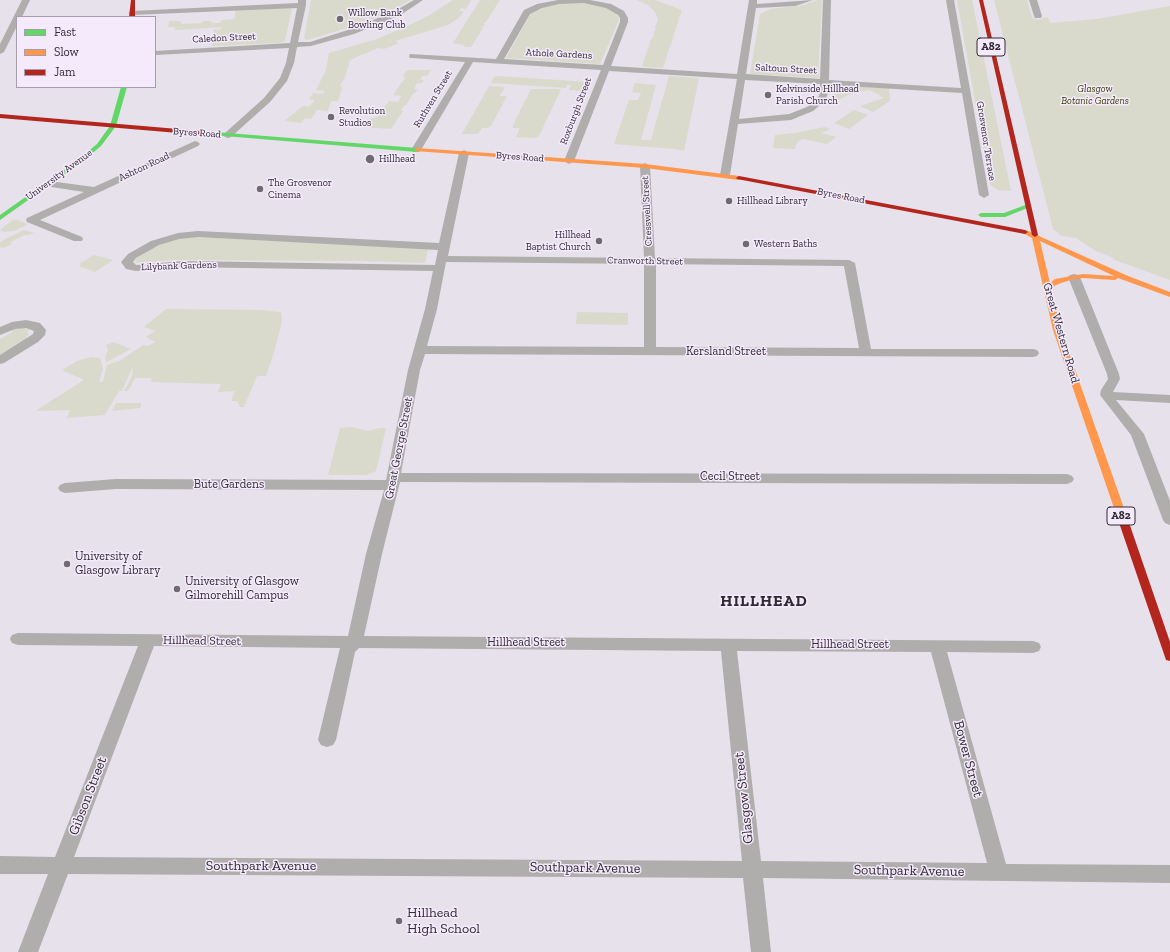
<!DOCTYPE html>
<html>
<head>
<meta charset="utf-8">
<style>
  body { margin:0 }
  #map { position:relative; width:1170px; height:952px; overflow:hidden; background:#e6e1eb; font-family:"Zilla Slab",serif }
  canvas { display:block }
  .legend { position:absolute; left:16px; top:16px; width:140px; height:72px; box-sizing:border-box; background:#f4eafc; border:1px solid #a59eab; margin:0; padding:5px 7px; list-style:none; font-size:12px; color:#2f2b32 }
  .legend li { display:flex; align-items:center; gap:8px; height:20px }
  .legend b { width:20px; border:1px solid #a59eab }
</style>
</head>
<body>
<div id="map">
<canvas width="1170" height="952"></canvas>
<ul class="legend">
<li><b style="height:5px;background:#63d668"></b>Fast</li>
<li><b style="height:5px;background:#ff974d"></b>Slow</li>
<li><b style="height:5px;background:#b3261e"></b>Jam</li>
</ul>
</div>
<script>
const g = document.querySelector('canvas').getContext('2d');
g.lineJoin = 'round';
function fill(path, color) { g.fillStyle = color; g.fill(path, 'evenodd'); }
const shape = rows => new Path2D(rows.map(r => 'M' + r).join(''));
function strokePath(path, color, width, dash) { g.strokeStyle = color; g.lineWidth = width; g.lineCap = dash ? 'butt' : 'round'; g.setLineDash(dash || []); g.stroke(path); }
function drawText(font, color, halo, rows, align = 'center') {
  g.font = font + ' "Zilla Slab",serif'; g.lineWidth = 3; g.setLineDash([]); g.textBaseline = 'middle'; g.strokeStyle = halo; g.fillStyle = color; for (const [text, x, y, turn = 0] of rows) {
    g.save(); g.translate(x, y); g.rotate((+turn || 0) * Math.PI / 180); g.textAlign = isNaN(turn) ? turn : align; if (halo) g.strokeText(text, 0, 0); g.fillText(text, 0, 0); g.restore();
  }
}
fill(shape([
  [311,0,410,0,391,11,361,24,307,40,304,38],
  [453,0,471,0,466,9,461,8,459,11,464,11,459,18,448,25,395,41,399,43,384,49,378,48,350,60,345,77,340,86,342,87,338,101,331,101,328,111,317,110,311,119,305,118,301,123,284,121,303,106,309,107,315,100,309,99,313,93,323,94,325,91,316,90,326,70,329,53,377,39,405,27,428,16],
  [480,0,500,0,486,22,483,23,485,24,484,26,481,27,483,28,471,47,465,47,463,46,464,45,453,43],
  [637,0,655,0,682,10,663,68,644,67,642,65,652,37,655,35,653,34,656,29,655,28,658,19,655,12,648,5],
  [818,0,822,0,818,74,820,78,750,74,760,14,771,9,804,5],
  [957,0,972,0,1011,191,998,190,990,185],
  [994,0,1027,0,1032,18,1039,20,1046,17,1049,18,1048,18,1050,23,1097,19,1170,6,1170,280,1112,259,1114,258,1096,251,1076,238,1061,236,1053,229],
  [569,2,587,3,603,6,615,13,618,16,619,20,600,64,506,58,531,13,545,7],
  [292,8,285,41,279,43,212,46,215,35,213,29,219,30,222,27,175,30,175,27,168,27,169,21,177,21,181,22,181,24,202,23,203,21,211,21,212,23,220,23,222,20,234,19,236,10],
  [407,70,431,70,427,76,422,76,420,80,424,80,422,83,417,83,414,89,418,90,412,95,406,105,404,105,401,110,403,111,391,129,347,126,345,124,366,123,369,119,377,117,389,101,398,102,401,96,393,95,405,78,403,76],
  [495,76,496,76,589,82,585,91,569,90,571,85,567,85,566,88,491,83],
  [669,76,699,78,684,151,675,149,614,144,629,100,638,100,641,93,632,92,635,83,656,85,641,140,651,140],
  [832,85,889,88,890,101,873,112,860,106,884,98,879,96,880,95,868,90,848,95,832,103,828,102,832,97],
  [489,86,505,87,500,96,507,96,491,126,488,128,482,128,478,134,462,134],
  [531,89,561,89,539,136,535,138,516,137,520,128,513,128,513,125],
  [854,110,868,115,849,129,834,123],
  [825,127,830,129,821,133,836,137,827,144,804,139,800,140,796,145,795,149,773,148,775,135,795,133],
  [14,219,28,224,14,231,4,232,0,230],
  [24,230,34,233,29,235,24,235,11,242,12,244,4,248,0,247,0,243,3,240],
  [186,237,200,237,428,249,425,263,367,261,176,260,136,263,135,260,147,250,173,240],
  [94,255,113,260,95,272,79,266,81,264,79,264],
  [166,309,261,310,281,312,282,322,273,356,266,376,257,376,244,407,240,407,237,401,231,401,235,391,218,392,221,384,151,382,152,378,135,378,128,391,124,391,132,376,133,366,122,391,119,391,105,415,67,418,70,410,35,411,84,380,62,370,77,361,91,357,100,358,103,369,99,382,103,382,107,365,121,360,143,345,148,346,155,342,146,337,155,331,144,327],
  [577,312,628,313,628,325,576,324],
  [24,328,30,329,27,331,29,334,26,337,28,339,0,355,0,339,13,332,11,331,14,329],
  [113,342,131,349,106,362,105,357,108,350,106,345],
  [116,403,141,403,141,406,140,408,112,411],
  [352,427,367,431,380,428,386,428,376,471,367,475,328,475,340,428]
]), '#d9dacb');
fill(shape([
  [22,0,30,0,22,17,17,17,17,26,4,52,0,54,0,44,22,0],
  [298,0,306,0,306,5,298,42,310,42,348,30,393,12,414,0,423,0,399,16,354,34,311,46,297,47,294,63,287,81,270,102,231,137,228,138,225,137,223,135,225,133,264,98,280,78,286,63,289,48,155,55,155,51,290,43,297,8,132,15,128,13,132,11,298,3,298,0],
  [558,0,590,0,611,4,624,11,628,18,628,22,611,66,737,74,749,0,757,0,757,4,813,0,795,6,756,8,746,74,820,79,823,0,831,0,829,80,961,88,946,0,954,0,989,195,984,198,979,195,962,93,829,85,828,93,825,101,813,111,791,120,738,124,730,175,725,178,720,175,737,79,609,71,574,161,569,164,564,161,601,70,473,62,421,150,419,152,413,152,411,150,465,62,413,58,410,58,409,56,410,54,496,59,524,10,537,4,558,0],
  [584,3,606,8,618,15,620,18,620,22,603,65,504,59,530,14,542,8,559,4,584,3],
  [745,80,820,84,820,93,817,100,807,107,789,114,739,119,745,80],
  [1029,0,1037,0,1042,16,1041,18,1035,18,1034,16,1029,0],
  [195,141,198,142,200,144,198,146,40,220,82,237,83,239,82,241,74,241,27,222,26,220,27,218,84,192,45,186,44,184,45,182,49,181,94,187,195,141],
  [464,150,469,153,448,256,644,258,640,166,645,163,650,166,655,258,849,260,855,263,871,349,1033,349,1037,350,1039,353,1037,356,1033,357,425,354,420,370,401,473,1067,474,1072,476,1074,479,1072,482,1067,484,400,482,382,554,364,636,1033,641,1039,643,1041,647,1039,651,1033,653,947,652,1006,864,1170,865,1170,883,763,878,771,952,751,952,743,878,68,874,38,952,18,952,48,874,0,874,0,856,55,857,138,646,18,645,12,643,10,639,12,635,18,633,348,636,366,554,384,490,116,489,65,493,60,491,58,488,60,485,65,483,116,479,386,480,408,370,425,309,433,271,183,267,136,271,126,269,121,262,128,254,151,241,178,233,198,231,439,243,459,153,464,150],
  [198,237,438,250,435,265,183,261,136,265,133,262,136,258,159,245,179,239,198,237],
  [446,262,644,264,644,347,427,346,437,309,446,262],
  [656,264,844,266,859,348,656,347,656,264],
  [154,646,340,648,318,740,321,745,327,747,333,745,336,740,355,652,359,648,721,651,742,861,74,857,154,646],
  [737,651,931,652,987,863,761,861,737,651],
  [1074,274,1078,275,1080,277,1119,374,1120,379,1113,392,1170,395,1170,403,1116,400,1144,434,1170,501,1170,525,1165,523,1163,520,1131,435,1100,395,1101,390,1108,379,1107,374,1068,277,1070,275,1074,274],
  [26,320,40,323,46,330,45,335,38,342,4,363,0,364,0,355,30,336,33,334,34,331,26,328,15,329,0,335,0,327,12,322,26,320]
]), '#b0adad');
fill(shape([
  [121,87,127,87,116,126,101,146,82,162,0,220,0,215,78,160,97,144,110,126,121,87],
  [202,131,417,148,420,150,417,152,200,134,199,133,202,131],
  [1028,204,1031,206,1030,207,1005,217,981,217,978,215,981,213,1004,213,1028,204]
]), '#63d668');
fill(shape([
  [417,148,645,164,739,176,742,178,739,180,645,168,415,151,415,149,417,148],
  [1025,230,1037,234,1039,236,1128,276,1170,292,1170,297,1118,278,1115,280,1083,278,1074,279,1061,283,1054,286,1052,291,1061,330,1125,511,1123,513,1117,513,1115,511,1053,330,1032,238,1023,233,1023,231,1025,230],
  [1040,241,1114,276,1083,274,1055,279,1050,283,1040,241]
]), '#ff974d');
fill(shape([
  [131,0,135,0,135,17,129,17,131,0],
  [979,0,983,0,1038,235,1035,237,1032,235,979,0],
  [0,114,202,131,205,133,202,135,0,118,0,114],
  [739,176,1025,230,1028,232,1025,234,737,179,736,178,739,176],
  [1120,508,1125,511,1170,642,1170,661,1166,660,1165,657,1115,511,1120,508]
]), '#b3261e');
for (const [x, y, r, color] of [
  [340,19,4,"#6f6b73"],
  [768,95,4,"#6f6b73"],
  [331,117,4,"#6f6b73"],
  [370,159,5,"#6f6b73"],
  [260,189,4,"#6f6b73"],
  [729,201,4,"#6f6b73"],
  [599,241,4,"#6f6b73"],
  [746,244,4,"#6f6b73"],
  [67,564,4,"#6f6b73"],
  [177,589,4,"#6f6b73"],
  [399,921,4,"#6f6b73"]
]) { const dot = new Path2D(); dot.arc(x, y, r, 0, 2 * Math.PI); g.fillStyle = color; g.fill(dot); strokePath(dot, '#f4eafc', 1.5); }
drawText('10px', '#2f2b32', '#f4eafc', [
  ["Willow Bank",348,13],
  ["Bowling Club",348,25],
  ["Kelvinside Hillhead",776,89],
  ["Parish Church",776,101],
  ["Revolution",339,111],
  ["Studios",339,123],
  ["Hillhead",379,159],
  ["The Grosvenor",268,183],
  ["Cinema",268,195],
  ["Hillhead Library",737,201],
  ["Hillhead",591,235,"right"],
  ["Baptist Church",591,247,"right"],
  ["Western Baths",754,244]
], 'left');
drawText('10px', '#2f2b32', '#f4eafc', [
  ["Caledon Street",224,38,-3],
  ["Athole Gardens",559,54,3],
  ["Saltoun Street",786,69,3],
  ["Ruthven Street",433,99,-59],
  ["Roxburgh Street",576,111,-69],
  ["Byres Road",197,133,4],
  ["Grosvenor Terrace",986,141,81],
  ["Byres Road",520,157,4],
  ["Ashton Road",144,167,-25],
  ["University Avenue",59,175,-36],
  ["Byres Road",841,196,11],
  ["Cresswell Street",647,211,-93],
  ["Cranworth Street",645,261,1],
  ["Lilybank Gardens",179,266,-2]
]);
drawText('italic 10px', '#373c00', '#f4eafc', [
  ["Glasgow",1095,89],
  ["Botanic Gardens",1095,101]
]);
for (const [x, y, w] of [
  [991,47,28],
  [1121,516,28]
]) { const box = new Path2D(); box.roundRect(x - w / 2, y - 9, w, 18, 3); g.fillStyle = '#f4eafc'; g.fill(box); strokePath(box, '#2f2b32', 1); }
drawText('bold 11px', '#2f2b32', null, [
  ["A82",991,47],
  ["A82",1121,516]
]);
drawText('12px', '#2f2b32', '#f4eafc', [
  ["Great Western Road",1061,333,74],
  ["Kersland Street",726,352],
  ["Great George Street",399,448,-79],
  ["Cecil Street",730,477],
  ["Bute Gardens",229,485],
  ["Hillhead Street",202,641,1],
  ["Hillhead Street",526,643],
  ["Hillhead Street",850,645]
]);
drawText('12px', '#2f2b32', '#f4eafc', [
  ["University of",75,557],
  ["Glasgow Library",75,571],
  ["University of Glasgow",185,582],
  ["Gilmorehill Campus",185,596]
], 'left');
drawText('14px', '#2f2b32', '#f4eafc', [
  ["Bower Street",968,759,75],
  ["Gibson Street",88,796,-69],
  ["Glasgow Street",744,798,-96],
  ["Southpark Avenue",261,866],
  ["Southpark Avenue",585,868,1],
  ["Southpark Avenue",909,871,1]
]);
drawText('14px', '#2f2b32', '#f4eafc', [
  ["Hillhead",407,913],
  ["High School",407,929]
], 'left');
g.letterSpacing = '1px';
drawText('bold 16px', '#2f2b32', '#f4eafc', [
  ["HILLHEAD",764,601]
]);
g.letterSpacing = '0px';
</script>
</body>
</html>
